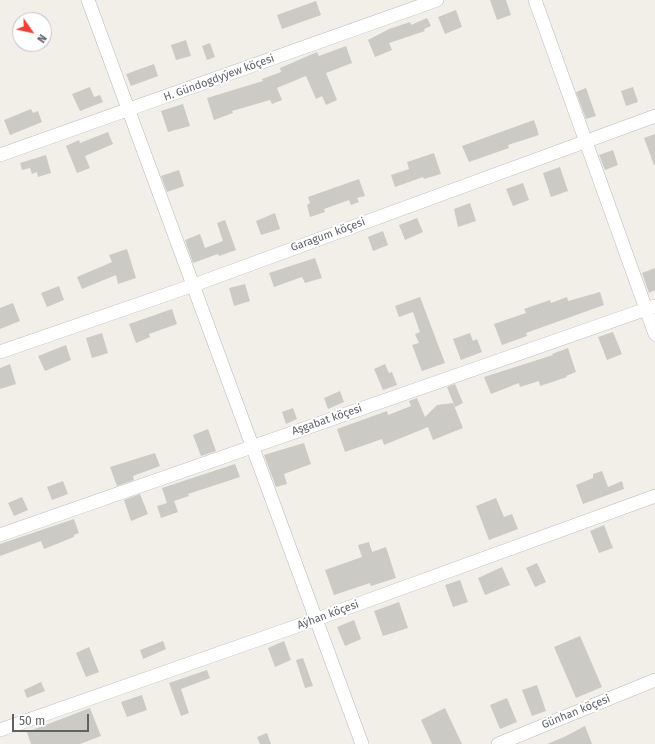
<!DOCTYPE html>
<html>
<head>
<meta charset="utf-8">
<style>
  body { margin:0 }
  #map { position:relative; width:655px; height:744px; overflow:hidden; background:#f1efe8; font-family:"Fira Sans",sans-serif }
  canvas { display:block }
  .north { position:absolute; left:12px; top:12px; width:40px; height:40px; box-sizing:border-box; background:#fff; border:1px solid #bfc1c3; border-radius:50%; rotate:124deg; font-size:11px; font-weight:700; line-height:16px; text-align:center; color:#5f6368 }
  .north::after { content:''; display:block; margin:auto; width:14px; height:18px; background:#ea4335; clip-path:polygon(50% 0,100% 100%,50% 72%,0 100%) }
  .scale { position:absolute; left:12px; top:714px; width:77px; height:18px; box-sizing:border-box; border:2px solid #5f6368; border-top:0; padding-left:5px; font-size:12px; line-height:14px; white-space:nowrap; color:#5f6368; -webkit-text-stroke:3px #fff; paint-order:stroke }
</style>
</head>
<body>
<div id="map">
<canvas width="655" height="744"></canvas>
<div class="north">N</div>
<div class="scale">50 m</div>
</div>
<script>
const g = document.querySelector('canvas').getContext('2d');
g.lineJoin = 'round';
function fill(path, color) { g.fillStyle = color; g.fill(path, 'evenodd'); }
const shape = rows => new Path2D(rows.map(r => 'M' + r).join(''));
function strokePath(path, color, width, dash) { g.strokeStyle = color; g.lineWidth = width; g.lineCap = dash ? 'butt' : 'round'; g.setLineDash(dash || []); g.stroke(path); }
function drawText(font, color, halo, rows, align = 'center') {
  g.font = font + ' "Fira Sans",sans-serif'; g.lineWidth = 4; g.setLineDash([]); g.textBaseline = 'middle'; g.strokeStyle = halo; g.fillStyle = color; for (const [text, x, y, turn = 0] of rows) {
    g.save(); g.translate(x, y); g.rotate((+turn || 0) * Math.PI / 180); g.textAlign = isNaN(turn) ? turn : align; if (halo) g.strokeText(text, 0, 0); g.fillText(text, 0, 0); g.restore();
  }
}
fill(shape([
  [490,0,506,0,511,15,497,20],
  [316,1,321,15,282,29,277,15],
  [456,10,462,27,445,34,438,17],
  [427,18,431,26,424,29,425,31,389,43,392,50,375,57,368,40,389,29,410,22,411,25],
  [186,40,191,56,176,60,171,45],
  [210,43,215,57,207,60,202,46],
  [346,46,352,63,326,73,337,100,326,105,322,96,316,99,306,76,277,88,282,100,272,104,270,100,232,111,233,113,214,120,207,98,263,81,262,79,281,72,280,68,317,52,319,56],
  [154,64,158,76,131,86,126,74],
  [90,87,94,97,100,95,103,102,80,111,72,94],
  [633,87,638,102,626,106,621,91],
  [586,88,596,116,586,119,576,92],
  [183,104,190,126,168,132,161,111],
  [31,109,33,113,38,111,42,122,10,135,4,120],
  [534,120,539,135,508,145,509,148,469,162,462,146],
  [108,132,113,144,85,156,90,168,77,173,66,146,79,140,80,143],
  [655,134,655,165,654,165,644,138],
  [613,150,618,165,605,170,599,155],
  [434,153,441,174,424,179,423,177,395,187,391,175,409,169,407,162],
  [46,155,51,173,38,177,37,172,32,174,30,168,22,170,20,163],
  [560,167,568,191,551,197,543,173],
  [179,170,184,186,167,192,161,176],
  [359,179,365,196,357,198,359,202,351,205,349,200,324,209,325,212,310,217,307,205,310,203,308,197],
  [523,183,529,200,513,206,506,189],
  [470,203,476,221,458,227,454,209],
  [275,213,280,229,261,235,256,221],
  [417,218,423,232,405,240,399,225],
  [225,220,236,250,219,256,218,254,193,263,185,240,200,234,205,248,223,241,217,223],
  [383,231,388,245,373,251,368,237],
  [127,249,136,278,118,284,116,275,82,289,77,277,112,262,109,255],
  [315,258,322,278,305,283,302,277,274,287,269,273],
  [655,268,655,290,649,293,642,273],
  [245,284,250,301,234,306,229,288],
  [59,286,64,300,47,307,41,293],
  [600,292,604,305,526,333,527,336,502,345,494,324,526,313,524,309,550,300,551,303,567,297,568,301],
  [420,297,445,363,422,371,412,345,419,343,415,334,420,332,413,312,399,317,395,306],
  [13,303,20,321,0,329,0,308],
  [172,309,177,324,149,334,150,337,136,343,129,324],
  [613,332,622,354,607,360,598,337],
  [102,333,108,353,92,358,86,338],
  [470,333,473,341,477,339,482,352,461,360,453,339],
  [66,345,71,360,45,371,38,356],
  [568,348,576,372,566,376,567,377,540,386,539,381,520,387,519,383,491,394,484,377,553,355,552,354],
  [10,364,16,384,0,389,0,368],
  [385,364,389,373,392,372,397,385,383,390,374,369],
  [455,384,463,403,455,407,447,387],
  [340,391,344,402,328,409,324,398],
  [417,398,425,417,437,405,453,403,463,428,433,440,428,427,384,445,382,439,345,452,337,429,387,411,388,415,411,406,409,401],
  [293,408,297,419,286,424,282,412],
  [208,429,216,451,201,456,193,435],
  [304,443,311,464,284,474,287,484,276,487,264,455],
  [155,453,160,466,133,476,134,480,117,486,110,467],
  [235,464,240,477,188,494,189,496,174,501,178,512,161,518,157,506,167,503,162,488],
  [602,471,608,487,622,481,624,489,583,504,576,485,593,478,593,474],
  [63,481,68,494,52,500,47,487],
  [140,494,148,514,131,521,124,500],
  [22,497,28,510,14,516,8,503],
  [496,498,504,517,512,514,518,529,489,540,476,506],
  [74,519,79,533,74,535,74,537,44,549,41,541,0,556,0,544],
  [604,525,613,548,599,553,590,531],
  [369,542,372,552,386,547,396,578,371,586,370,583,334,595,325,570,362,557,358,545],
  [537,563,546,582,535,587,526,568],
  [502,567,510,585,485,595,478,578],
  [460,580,468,602,453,607,445,585],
  [399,602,408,628,383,636,374,611],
  [354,620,361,639,345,646,337,627],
  [580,636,602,687,576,698,554,647],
  [163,641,166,649,143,659,140,650],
  [284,641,291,660,275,667,268,648],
  [89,647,99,672,86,677,76,653],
  [303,658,313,686,305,688,296,660],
  [207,670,210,678,181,689,189,713,181,716,169,683],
  [41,682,45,691,27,698,24,690],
  [537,685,546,711,532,716,522,690],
  [142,695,147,710,127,717,121,702],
  [507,698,517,722,500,729,490,705],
  [90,708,101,736,80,744,31,744,27,732],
  [445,708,462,744,432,744,421,720],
  [585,726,592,744,547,744,564,737],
  [267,733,271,744,260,744,257,737]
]), '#cccac5');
const minor = shape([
  [88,0,362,744],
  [535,0,655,334],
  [0,155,437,0],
  [0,352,194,285,655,116],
  [0,535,655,306],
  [0,730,317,619,655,496],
  [498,744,655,680]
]);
strokePath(minor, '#b5b8bc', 14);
strokePath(minor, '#fff', 13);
drawText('11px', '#5f6368', '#fff', [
  ["H. Gündogdyýew köçesi",219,78,-20],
  ["Garagum köçesi",328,235,-20],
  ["Aşgabat köçesi",327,420,-19],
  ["Aýhan köçesi",328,615,-20],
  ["Günhan köçesi",576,712,-22]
]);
</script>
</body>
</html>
